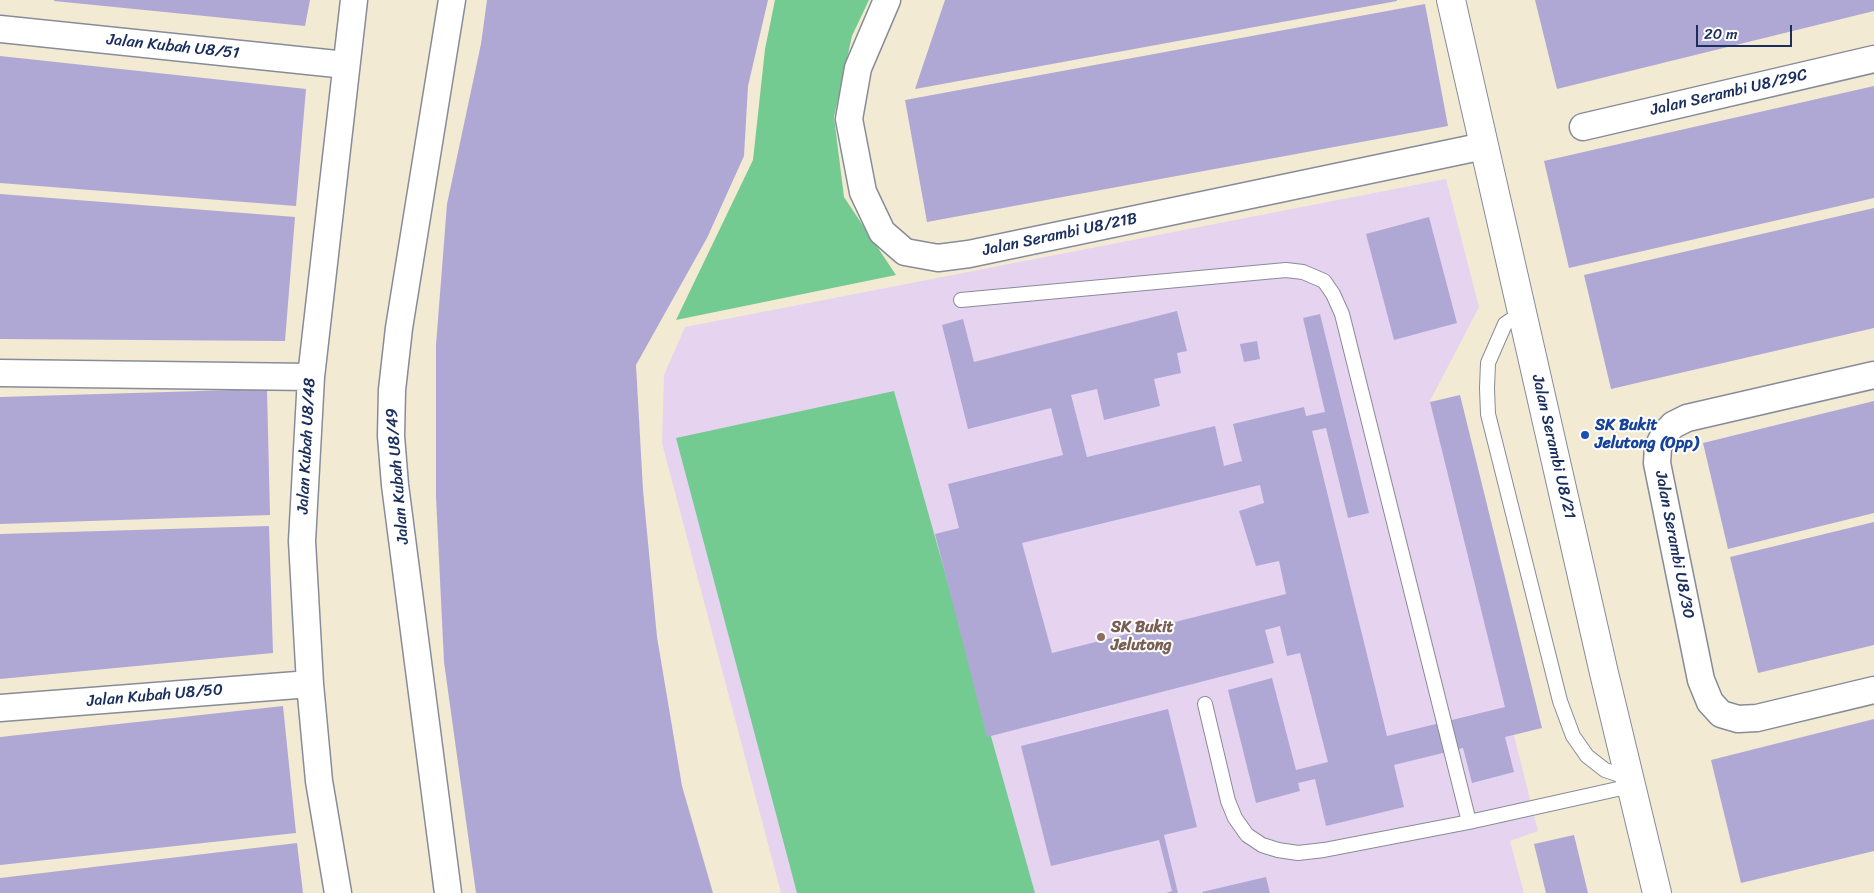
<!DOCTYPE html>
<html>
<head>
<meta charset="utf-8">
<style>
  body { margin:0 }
  #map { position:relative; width:1874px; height:893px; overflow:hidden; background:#f3ead4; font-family:Sriracha,sans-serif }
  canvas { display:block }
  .scale { position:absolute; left:1696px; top:25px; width:96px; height:22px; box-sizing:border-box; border:2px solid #1b2f5e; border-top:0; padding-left:6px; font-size:15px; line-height:18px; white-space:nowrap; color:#1b2f5e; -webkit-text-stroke:4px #fff; paint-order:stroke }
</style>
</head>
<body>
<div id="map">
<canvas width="1874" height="893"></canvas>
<div class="scale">20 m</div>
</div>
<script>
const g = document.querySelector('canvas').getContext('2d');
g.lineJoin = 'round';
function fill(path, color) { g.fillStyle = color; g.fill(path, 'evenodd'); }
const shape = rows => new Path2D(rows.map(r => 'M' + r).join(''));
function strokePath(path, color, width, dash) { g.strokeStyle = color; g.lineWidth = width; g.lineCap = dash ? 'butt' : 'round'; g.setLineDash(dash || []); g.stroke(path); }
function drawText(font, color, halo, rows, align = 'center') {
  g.font = font + ' Sriracha,sans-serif'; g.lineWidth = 4; g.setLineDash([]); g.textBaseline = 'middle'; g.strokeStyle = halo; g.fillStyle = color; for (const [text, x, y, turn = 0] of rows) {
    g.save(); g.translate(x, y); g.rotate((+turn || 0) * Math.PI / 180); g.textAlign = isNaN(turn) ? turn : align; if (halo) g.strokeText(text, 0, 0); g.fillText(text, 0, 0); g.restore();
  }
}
fill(shape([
  [1446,179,1479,307,1430,401,1538,831,1510,841,1524,893,781,893,662,443,664,375,685,327]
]), '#e6d3f0');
fill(shape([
  [775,0,869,0,852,36,834,117,844,197,896,275,676,320,753,160,765,49],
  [894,391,1035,893,797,893,676,438]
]), '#74cb91');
fill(shape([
  [54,0,310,0,305,26,54,1],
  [487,0,768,0,748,86,744,156,707,238,636,365,643,490,657,637,682,786,713,893,476,893,444,662,436,497,436,345,447,204,481,44],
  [945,0,1397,0,1397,1,915,89],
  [1535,0,1874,0,1874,11,1557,89],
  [1425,4,1448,126,927,222,905,100],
  [0,56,306,89,296,206,0,183],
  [1874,86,1874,198,1569,268,1544,161],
  [0,194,295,217,285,341,0,339],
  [1874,208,1874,328,1611,389,1584,275],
  [1429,217,1457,323,1394,340,1366,234],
  [1177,311,1187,351,1177,353,1181,373,1154,379,1160,406,1104,420,1097,389,1071,395,1087,457,1215,426,1224,466,1242,461,1233,424,1304,407,1306,416,1325,412,1303,318,1320,314,1369,513,1348,518,1326,428,1312,431,1387,736,1505,707,1430,402,1460,395,1542,728,1505,737,1514,772,1472,783,1463,748,1394,765,1404,807,1326,826,1315,779,1298,783,1300,791,1256,803,1228,690,1272,678,1296,770,1328,762,1300,653,1287,656,1280,626,1265,630,1274,663,987,737,935,534,959,528,948,484,1063,455,1051,408,968,429,942,325,963,319,974,362],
  [1260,485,1264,503,1239,511,1256,566,1279,561,1286,594,1052,653,1022,543],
  [1257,341,1260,359,1244,362,1240,344],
  [267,389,270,515,0,524,0,397],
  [1874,401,1874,513,1728,549,1703,443],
  [1874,522,1874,645,1758,673,1730,557],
  [269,526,273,653,0,679,0,534],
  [283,706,296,833,0,865,0,737],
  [1168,709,1197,827,1164,835,1178,893,1166,893,1172,891,1159,840,1051,866,1021,746],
  [1874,719,1874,851,1741,883,1711,760],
  [1574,835,1588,893,1546,893,1534,844],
  [297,843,303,893,0,893,0,878],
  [1266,877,1270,893,1203,893,1202,892]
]), '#afa8d5');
const lane = shape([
  [961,300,1286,270,1303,272,1324,281,1333,294,1342,314,1469,822,1324,850,1298,853,1278,850,1262,845,1247,835,1235,818,1228,801,1205,704],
  [1523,312,1505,324,1488,363,1487,388,1488,414,1560,701,1573,736,1587,756,1605,770,1629,778],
  [1469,822,1631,786]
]);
const street = shape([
  [887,0,858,68,849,119,863,192,882,232,905,252,938,258,969,254,1484,146],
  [0,29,346,65],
  [1583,127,1874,59],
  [0,373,311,377],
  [1874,375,1687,418,1673,425,1664,435,1658,447,1657,463,1701,680,1710,702,1721,714,1738,719,1757,718,1874,690],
  [0,708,310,684],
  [338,893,319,781,310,684,302,541,311,377,354,0],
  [448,893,395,485,391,436,392,390,399,328,452,0]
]);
const secondary = shape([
  [1451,0,1604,673,1657,893]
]);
strokePath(lane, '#878c99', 16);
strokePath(street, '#878c99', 29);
strokePath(secondary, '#878c99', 30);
strokePath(lane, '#fff', 14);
strokePath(street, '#fff', 26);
strokePath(secondary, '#fff', 28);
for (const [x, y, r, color] of [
  [1585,435,5,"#1a4fb4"],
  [1101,637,5,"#8d6e63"]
]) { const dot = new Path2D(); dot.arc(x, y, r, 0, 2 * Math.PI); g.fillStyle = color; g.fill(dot); strokePath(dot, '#fff', 2); }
drawText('16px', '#1b2f5e', '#fff', [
  ["Jalan Kubah U8/51",173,47,6],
  ["Jalan Serambi U8/29C",1729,93,-13],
  ["Jalan Serambi U8/21B",1060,235,-12],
  ["Jalan Kubah U8/48",307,446,-87],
  ["Jalan Serambi U8/21",1553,447,77],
  ["Jalan Kubah U8/49",398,476,-95],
  ["Jalan Serambi U8/30",1674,545,79],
  ["Jalan Kubah U8/50",155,696,-5]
]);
drawText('bold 16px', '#164399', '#fff', [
  ["SK Bukit",1595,426],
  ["Jelutong (Opp)",1595,444]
], 'left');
drawText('bold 16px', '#785e54', '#fff', [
  ["SK Bukit",1111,628],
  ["Jelutong",1111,646]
], 'left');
</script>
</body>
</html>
